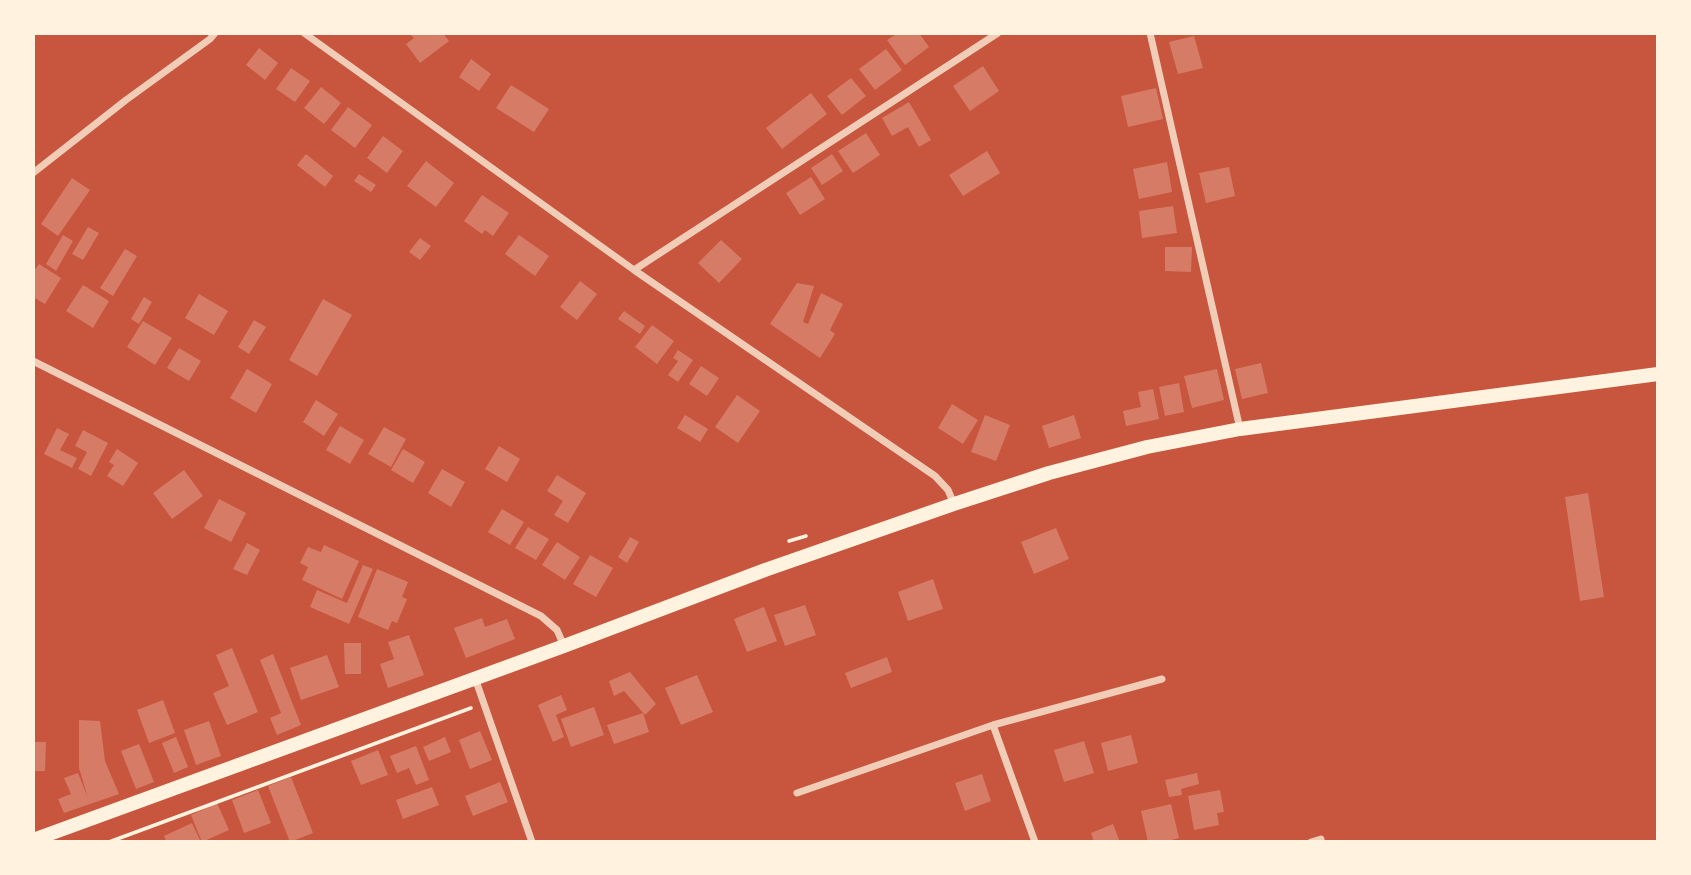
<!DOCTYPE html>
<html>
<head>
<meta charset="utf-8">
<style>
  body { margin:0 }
  #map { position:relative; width:1691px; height:875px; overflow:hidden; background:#c8553d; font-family:"Work Sans",sans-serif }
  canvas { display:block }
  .frame { position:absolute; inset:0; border:35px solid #fff3e0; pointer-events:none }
</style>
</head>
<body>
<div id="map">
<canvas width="1691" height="875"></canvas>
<div class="frame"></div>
</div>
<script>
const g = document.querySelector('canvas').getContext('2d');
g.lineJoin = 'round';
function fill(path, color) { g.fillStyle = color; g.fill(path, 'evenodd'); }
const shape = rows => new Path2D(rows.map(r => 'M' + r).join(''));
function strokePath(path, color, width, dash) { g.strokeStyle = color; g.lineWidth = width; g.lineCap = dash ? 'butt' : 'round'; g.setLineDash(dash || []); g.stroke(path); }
fill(shape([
  [413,33,443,33,449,41,420,63,406,44,414,38,411,35],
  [898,33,919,33,929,47,905,65,887,40],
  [1194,36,1203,68,1178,74,1169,42],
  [259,48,278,63,265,80,246,65],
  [886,49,902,70,875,90,859,69],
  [471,59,491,74,479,91,459,77],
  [983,66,999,91,970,111,953,86],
  [291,68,310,81,295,102,276,89],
  [851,78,866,96,842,115,827,96],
  [511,85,549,109,534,132,496,108],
  [321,87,341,103,324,124,304,108],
  [1156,88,1163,119,1128,127,1121,96],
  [811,93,827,114,782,149,766,128],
  [909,102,931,140,919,147,908,127,892,136,882,118],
  [348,107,372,125,355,148,331,130],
  [866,133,880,155,853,173,838,151],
  [383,136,403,151,387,173,367,158],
  [987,151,1000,173,963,196,949,175],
  [306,154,333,176,325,187,297,165],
  [832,154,843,171,822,185,811,168],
  [426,161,454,183,436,207,407,186],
  [1167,162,1172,192,1139,199,1133,169],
  [1229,167,1235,196,1206,203,1199,173],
  [359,174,376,185,371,192,354,181],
  [811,177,825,199,800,215,786,193],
  [72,178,90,190,58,236,41,224],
  [482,195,509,213,493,236,485,230,482,234,464,221],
  [1173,206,1177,233,1142,238,1139,211],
  [88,227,99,233,83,260,72,254],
  [63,235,73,241,56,271,46,264],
  [519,235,549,256,535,276,505,254],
  [420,238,431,246,420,260,409,252],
  [721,240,742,259,719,283,698,263],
  [1165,247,1192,247,1191,272,1165,271],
  [125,249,137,256,113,296,100,288],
  [39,264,61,278,45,304,33,297,33,272],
  [580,281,597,294,577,320,560,307],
  [797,283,814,286,803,322,808,324,821,293,843,304,830,330,835,334,820,358,770,324],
  [83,285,109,301,93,328,66,311],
  [199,294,228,311,214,335,185,318],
  [144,297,152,302,139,324,131,319],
  [323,299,352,315,317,376,289,360],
  [624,311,645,326,640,334,618,319],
  [254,320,266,327,249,354,238,347],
  [143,321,172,338,155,365,127,347],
  [652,325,674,341,657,364,635,347],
  [179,348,201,361,189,381,167,368],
  [678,350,693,360,678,382,668,375,678,361,673,358],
  [1261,363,1268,393,1242,399,1235,369],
  [701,366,719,378,707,396,689,384],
  [247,369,272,384,256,413,230,398],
  [1217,369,1224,400,1192,408,1184,376],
  [1179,383,1184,412,1165,416,1159,387],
  [1153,389,1159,419,1126,426,1123,411,1141,407,1138,392],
  [737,395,760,411,738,443,715,427],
  [316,400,338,414,324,436,303,422],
  [952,404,978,420,963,444,938,428],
  [685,415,708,429,700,442,677,428],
  [985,415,1010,425,996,461,971,452],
  [1074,415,1081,438,1049,448,1042,426],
  [340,426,364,440,350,464,326,450],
  [384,427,406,439,391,467,368,454],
  [57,428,69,434,60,450,77,458,72,468,44,454],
  [83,430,108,443,91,476,78,469,87,452,75,446],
  [499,446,520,459,507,482,485,469],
  [117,449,138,463,123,486,107,476,114,465,109,462],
  [403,449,425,462,413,483,391,470],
  [442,469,465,482,451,507,428,493],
  [184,470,203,496,172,519,153,493],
  [557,475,586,493,568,523,554,515,563,501,547,491],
  [1588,493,1604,597,1580,601,1565,497],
  [219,499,246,513,231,542,204,528],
  [502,509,524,522,510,545,488,532],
  [528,527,549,539,536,560,515,548],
  [1056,528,1069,559,1034,574,1021,542],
  [630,537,639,542,627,563,618,557],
  [557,542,580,557,565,580,542,565],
  [247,543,260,550,247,575,233,569],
  [324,545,359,561,342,599,302,580,308,567,300,563,308,547,321,552],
  [590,555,613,568,596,597,573,584],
  [363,565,373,569,349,624,310,607,317,590,347,603],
  [377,569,408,582,402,597,407,599,397,623,392,621,388,630,358,617],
  [933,579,943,609,908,621,898,592],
  [805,605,816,635,785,646,774,615],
  [764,607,777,641,747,652,734,619],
  [482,618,485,627,507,619,515,639,466,658,454,628],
  [409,635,424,675,388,688,380,664,394,659,388,642],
  [344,643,361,643,361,674,345,674],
  [232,648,258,712,227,725,213,693,229,686,216,655],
  [273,654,301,725,277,735,270,718,281,713,260,660],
  [327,655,339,687,301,700,290,668],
  [887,657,892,672,851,688,845,673],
  [630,672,656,704,645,715,624,691,614,696,609,681],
  [697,675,713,712,681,725,665,688],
  [561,695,567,710,556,715,564,737,553,742,538,705],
  [163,700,175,733,149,743,137,710],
  [594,707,604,735,571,747,561,719],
  [643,713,649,732,614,744,607,725],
  [79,720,100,721,105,761,119,794,64,813,58,799,71,794,64,778,78,773,88,798,79,768],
  [209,721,221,756,196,765,184,730],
  [480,731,492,760,470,769,459,740],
  [1131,735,1138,763,1108,771,1101,743],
  [176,737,188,767,174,773,162,743],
  [445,737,451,752,429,761,423,747],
  [1084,741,1094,773,1064,782,1054,750],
  [33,742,46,742,45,771,33,771],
  [139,744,154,782,136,789,121,751],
  [416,746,429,780,416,785,409,768,397,773,390,756],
  [378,750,388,775,361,785,351,761],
  [1197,773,1199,784,1181,789,1182,795,1169,797,1165,780],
  [982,774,991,801,965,811,955,783],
  [291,777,313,833,290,842,268,786],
  [500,782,508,802,473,816,465,796],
  [432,787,439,805,403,819,396,800],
  [258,790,271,823,244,833,232,800],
  [1220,790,1224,812,1217,813,1219,825,1194,830,1188,796],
  [217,803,229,830,202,842,191,815],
  [1171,804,1179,838,1164,842,1148,842,1141,811],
  [192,823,200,840,196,842,167,842,164,836],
  [1113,824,1120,842,1094,842,1091,833]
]), '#d67c66');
strokePath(shape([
  [789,541,806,536],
  [109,842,471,708]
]), '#fff3e0', 3.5);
strokePath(shape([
  [304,33,634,270,935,476,948,490,954,504],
  [1150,33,1240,429],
  [33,173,126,100,210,39,215,33],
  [634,270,998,33],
  [33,361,541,616,557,630,564,646],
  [475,678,532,842],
  [993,725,1035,842],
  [797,793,993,725,1162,679],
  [1311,842,1321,839]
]), '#f1ccb7', 7);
strokePath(shape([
  [33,840,564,646,765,570,954,504,1049,473,1147,447,1240,429,1658,374]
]), '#fff3e0', 14);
</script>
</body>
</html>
